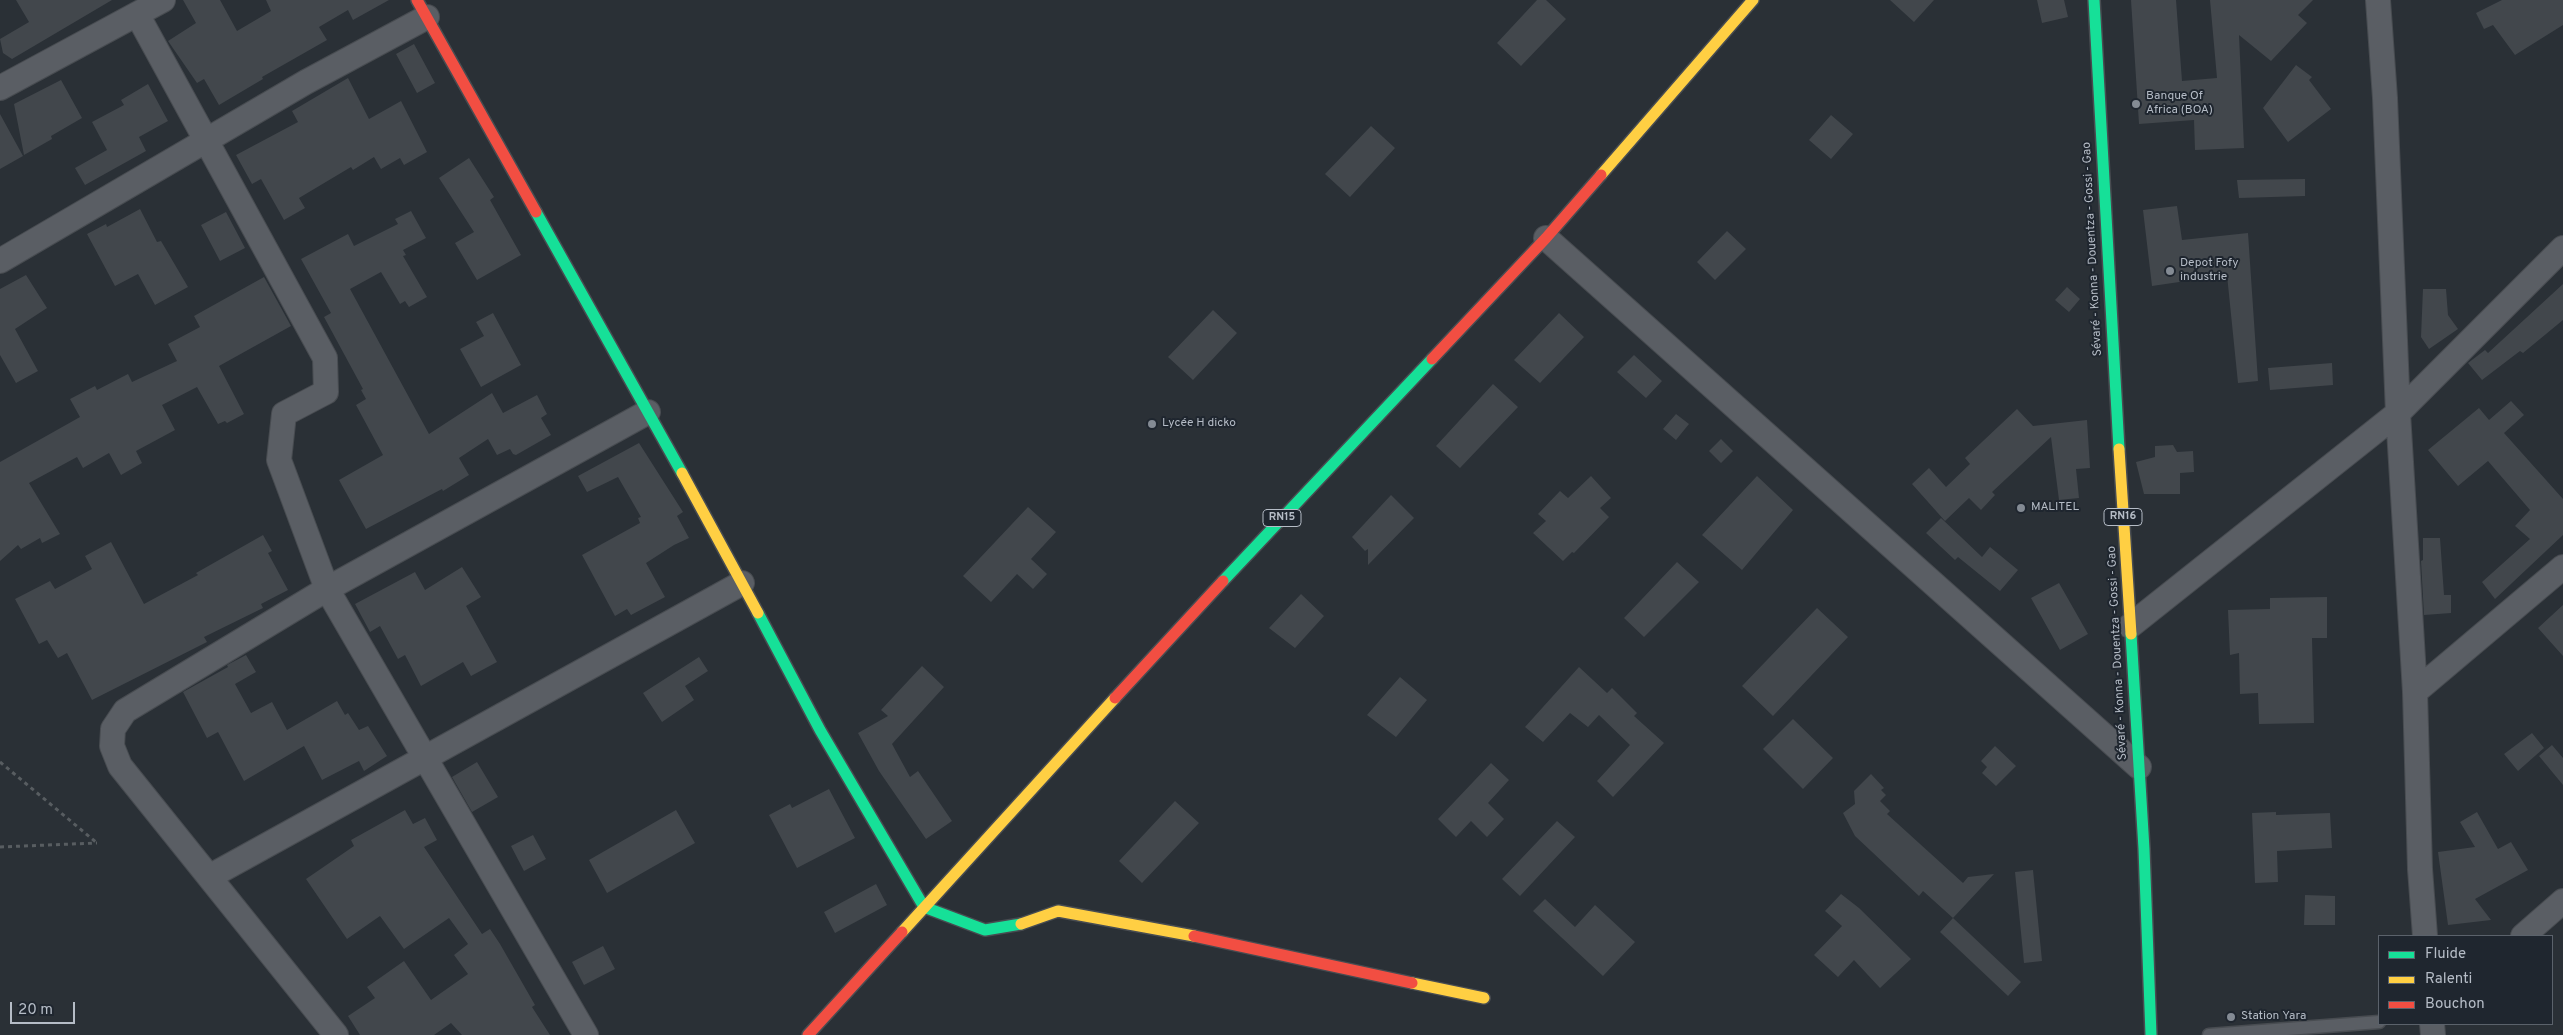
<!DOCTYPE html>
<html>
<head>
<meta charset="utf-8">
<style>
  body { margin:0 }
  #map { position:relative; width:2563px; height:1035px; overflow:hidden; background:#2a3036; font-family:Overpass,sans-serif }
  canvas { display:block }
  .legend { position:absolute; left:2378px; top:935px; width:175px; height:90px; box-sizing:border-box; background:#1f262f; border:1px solid #5b626b; margin:0; padding:6px 9px; list-style:none; font-size:15px; color:#b5bcc6 }
  .legend li { display:flex; align-items:center; gap:10px; height:25px }
  .legend b { width:25px; border:1px solid #5b626b }
  .scale { position:absolute; left:10px; top:1002px; width:65px; height:22px; box-sizing:border-box; border:2px solid #b5bcc6; border-top:0; padding-left:6px; font-size:15px; line-height:18px; white-space:nowrap; color:#b5bcc6; -webkit-text-stroke:4px #1f262f; paint-order:stroke }
</style>
</head>
<body>
<div id="map">
<canvas width="2563" height="1035"></canvas>
<ul class="legend">
<li><b style="height:6px;background:#16e098"></b>Fluide</li>
<li><b style="height:6px;background:#ffcf43"></b>Ralenti</li>
<li><b style="height:6px;background:#f24e42"></b>Bouchon</li>
</ul>
<div class="scale">20 m</div>
</div>
<script>
const g = document.querySelector('canvas').getContext('2d');
g.lineJoin = 'round';
function fill(path, color) { g.fillStyle = color; g.fill(path, 'evenodd'); }
const shape = rows => new Path2D(rows.map(r => 'M' + r).join(''));
function strokePath(path, color, width, dash) { g.strokeStyle = color; g.lineWidth = width; g.lineCap = dash ? 'butt' : 'round'; g.setLineDash(dash || []); g.stroke(path); }
function drawText(font, color, halo, rows, align = 'center') {
  g.font = font + ' Overpass,sans-serif'; g.lineWidth = 4; g.setLineDash([]); g.textBaseline = 'middle'; g.strokeStyle = halo; g.fillStyle = color; for (const [text, x, y, turn = 0] of rows) {
    g.save(); g.translate(x, y); g.rotate((+turn || 0) * Math.PI / 180); g.textAlign = isNaN(turn) ? turn : align; if (halo) g.strokeText(text, 0, 0); g.fillText(text, 0, 0); g.restore();
  }
}
fill(shape([
  [16,0,112,0,12,59,3,53,0,39,29,22],
  [183,0,220,0,237,31,271,11,266,0,389,0,353,20,348,10,319,27,327,40,262,77,263,79,219,105,204,79,197,83,168,41,196,23],
  [1537,0,1546,0,1566,19,1521,66,1497,43],
  [1890,0,1934,0,1914,22],
  [2037,0,2064,0,2068,17,2042,23],
  [2131,0,2176,0,2182,81,2217,78,2210,0,2313,0,2298,15,2307,23,2271,61,2239,35,2244,148,2195,150,2194,120,2139,124],
  [2502,0,2563,0,2563,25,2515,55,2493,25,2484,29,2476,13],
  [414,44,435,83,417,93,396,54],
  [2296,65,2312,77,2309,80,2331,109,2288,142,2263,108],
  [348,78,369,119,401,101,427,152,404,165,400,158,381,169,374,157,353,170,351,167,299,198,305,208,284,220,261,179,252,184,236,155,298,122,292,111],
  [61,80,82,118,51,136,52,139,24,155,14,104],
  [148,84,168,121,139,137,146,151,85,185,75,168,107,150,92,122,124,105,121,100],
  [0,114,23,156,0,169],
  [1831,115,1853,134,1831,159,1809,140],
  [1371,126,1395,148,1350,197,1325,174],
  [469,158,494,197,490,200,521,255,477,280,455,243,474,232,439,178],
  [2305,179,2305,196,2239,198,2237,180],
  [2177,206,2182,240,2248,233,2258,381,2238,383,2227,275,2152,286,2143,210],
  [140,209,157,242,161,241,188,287,155,305,138,274,115,286,87,234,106,224,107,227],
  [411,211,426,238,403,250,406,255,403,256,427,297,409,307,405,301,400,304,381,272,350,289,429,434,492,393,503,413,537,395,547,414,541,418,551,435,516,455,513,454,510,449,497,455,488,439,459,458,469,475,443,491,442,489,366,529,339,480,383,455,356,405,366,399,361,390,363,389,324,317,331,313,301,259,348,234,354,246,398,224,395,219],
  [226,212,245,248,220,261,201,225],
  [1727,231,1746,249,1715,280,1697,262],
  [26,275,47,308,15,329,38,371,16,383,0,355,0,289],
  [264,277,291,326,219,366,244,414,227,423,225,421,218,424,197,387,162,405,175,430,136,451,142,463,121,475,109,453,83,468,77,457,29,483,60,534,42,543,40,538,21,549,18,545,0,561,0,462,80,417,70,399,95,386,97,390,128,374,132,382,177,361,168,344,200,327,194,316],
  [2563,284,2563,320,2523,353,2520,351,2482,380,2468,363,2485,350,2488,353],
  [2067,287,2080,299,2069,312,2055,300],
  [2423,289,2446,289,2448,315,2458,329,2429,349,2421,337],
  [1213,310,1237,333,1193,380,1168,357],
  [493,313,521,365,481,387,460,349,484,336,476,322],
  [1559,313,1584,337,1540,383,1514,360],
  [1634,355,1662,381,1646,398,1617,372],
  [2332,363,2333,385,2270,390,2268,368],
  [1493,384,1518,407,1460,468,1436,446],
  [2511,401,2524,415,2504,433,2563,499,2563,535,2495,599,2482,582,2530,539,2515,526,2530,510,2488,461,2458,486,2428,450,2479,408,2489,420],
  [2017,409,2033,426,2087,420,2090,468,2076,469,2079,498,2059,500,2051,437,1992,492,1995,495,1981,510,1969,498,1945,521,1912,484,1929,468,1946,487,1970,464,1965,458],
  [1676,414,1689,424,1676,440,1663,429],
  [1721,439,1733,451,1721,463,1709,451],
  [639,443,683,512,677,516,689,538,674,545,646,563,665,597,631,615,627,609,615,616,582,555,640,523,638,518,641,517,618,477,587,492,578,476],
  [2173,445,2177,452,2193,451,2194,472,2180,473,2180,494,2144,494,2136,462,2155,457,2155,446],
  [1591,476,1611,498,1600,508,1609,517,1574,553,1572,552,1563,561,1533,533,1546,521,1538,514,1560,491,1568,498],
  [1757,476,1793,510,1742,570,1702,535],
  [1391,495,1414,518,1368,565,1368,549,1365,551,1352,537],
  [1028,507,1056,532,1031,559,1047,574,1033,589,1017,574,991,602,963,576],
  [1941,518,1982,557,1990,547,2018,570,2000,591,1958,557,1955,560,1926,533],
  [263,535,272,551,268,553,288,590,261,604,263,608,204,637,207,642,92,700,67,653,58,658,47,640,39,644,15,599,50,581,55,589,92,569,85,556,111,542,144,604,198,575,196,573],
  [2423,538,2440,538,2444,595,2451,595,2451,613,2424,615,2421,561,2423,560],
  [1677,562,1699,582,1644,637,1624,618],
  [462,567,481,597,466,606,497,662,471,676,463,662,421,686,405,655,398,659,380,626,370,632,355,604,415,572,425,590],
  [2059,583,2088,634,2060,650,2031,598],
  [1301,594,1324,616,1295,648,1269,628],
  [2327,597,2327,638,2312,638,2314,723,2259,724,2258,693,2240,694,2239,653,2230,655,2228,610,2270,609,2270,598],
  [2563,605,2563,656,2538,628],
  [1817,608,1848,637,1773,716,1742,686],
  [246,655,256,672,235,684,251,713,272,702,287,730,337,701,345,715,348,713,359,730,368,726,387,756,364,771,359,761,322,780,304,746,244,781,218,732,207,738,183,692,228,667,227,665],
  [699,657,708,671,685,686,694,700,662,722,643,693],
  [922,666,944,687,892,744,910,777,918,771,952,821,926,839,879,771,858,733,888,716,881,710],
  [1579,667,1607,693,1612,688,1637,713,1634,716,1664,743,1613,797,1597,781,1630,745,1599,715,1588,727,1570,713,1543,742,1525,727],
  [1400,677,1427,700,1396,737,1367,715],
  [1793,719,1833,758,1803,789,1763,749],
  [2532,733,2544,748,2518,771,2504,754],
  [2552,745,2563,758,2563,785,2539,756],
  [1995,746,2016,766,1996,786,1982,773,1987,767,1981,761],
  [477,762,498,797,472,812,452,777],
  [1491,763,1509,780,1488,803,1504,819,1487,837,1471,821,1456,837,1438,819],
  [1871,774,1884,788,1881,790,1886,795,1880,801,1890,811,1887,814,1963,883,1968,877,1994,874,1953,918,1923,891,1919,896,1855,836,1843,813,1855,804,1854,791],
  [829,789,855,838,797,868,769,815,790,804,792,808],
  [1175,801,1199,823,1142,883,1119,861],
  [405,810,413,824,425,818,437,840,424,847,482,934,490,929,500,944,535,1005,532,1007,550,1035,462,1035,451,1023,434,1035,360,1035,348,1016,375,998,367,987,404,961,431,1000,468,974,454,955,468,944,449,918,404,949,380,916,347,939,306,879,354,846,351,840],
  [676,810,695,843,607,893,589,860],
  [2276,812,2276,815,2330,813,2332,848,2277,851,2278,882,2255,883,2252,813],
  [2477,812,2498,849,2511,842,2528,870,2475,899,2491,920,2448,925,2438,852,2475,847,2460,822],
  [1557,821,1575,837,1520,896,1502,879],
  [533,835,546,859,524,871,511,846],
  [2033,870,2042,961,2024,963,2015,872],
  [876,884,887,905,835,933,824,912],
  [1841,894,1859,908,1911,959,1880,988,1854,960,1838,977,1814,955,1842,926,1825,911],
  [2305,895,2335,896,2335,925,2304,925],
  [1545,899,1575,927,1595,905,1635,942,1603,976,1533,911],
  [1953,918,2021,982,2008,996,1940,932],
  [603,946,615,969,584,985,572,962]
]), '#42474c');
const lane = shape([
  [2209,1035,2379,1022]
]);
const street = shape([
  [2378,0,2385,98,2398,413,2415,692,2420,869,2425,936],
  [137,14,325,358,326,392,284,414,279,460,327,589,586,1035],
  [0,88,163,0],
  [1546,238,2139,767],
  [0,261,306,82,427,17],
  [2130,626,2398,413,2563,248],
  [2415,692,2563,567],
  [209,877,742,583],
  [2523,936,2563,901],
  [2432,1024,2433,1035],
  [336,1035,120,766,112,746,113,729,125,711,327,589,648,412]
]);
const fast = shape([
  [2094,0,2119,449],
  [536,212,682,473],
  [1223,581,1432,359],
  [758,613,820,730,924,907,985,930,1021,924],
  [2131,634,2144,849,2151,1035]
]);
const slow = shape([
  [1601,175,1753,0],
  [2119,449,2131,634],
  [682,473,758,613],
  [1021,924,1058,911,1194,936],
  [902,932,1115,698],
  [1412,983,1484,998]
]);
const jam = shape([
  [417,0,536,212],
  [1432,359,1546,238,1601,175],
  [1115,698,1223,581],
  [1194,936,1412,983],
  [808,1035,902,932]
]);
strokePath(lane, '#484c51', 15);
strokePath(street, '#484c51', 26);
strokePath(fast, '#484c51', 14);
strokePath(slow, '#484c51', 14);
strokePath(jam, '#484c51', 14);
strokePath(shape([
  [0,762,97,843],
  [0,847,97,843]
]), '#585d61', 3, [4, 4]);
strokePath(lane, '#5a5e64', 12);
strokePath(street, '#5a5e64', 24);
strokePath(fast, '#16e098', 11);
strokePath(slow, '#ffcf43', 11);
strokePath(jam, '#f24e42', 11);
for (const [x, y, r, color] of [
  [2136,104,5,"#848b94"],
  [2170,271,5,"#848b94"],
  [1152,424,5,"#848b94"],
  [2021,508,5,"#848b94"],
  [2231,1017,5,"#848b94"]
]) { const dot = new Path2D(); dot.arc(x, y, r, 0, 2 * Math.PI); g.fillStyle = color; g.fill(dot); strokePath(dot, '#1f262f', 2); }
for (const [x, y, w] of [
  [2123,517,38],
  [1282,518,38]
]) { const box = new Path2D(); box.roundRect(x - w / 2, y - 8.5, w, 17, 4); g.fillStyle = '#1f262f'; g.fill(box); strokePath(box, '#b5bcc6', 1); }
drawText('bold 11px', '#b5bcc6', null, [
  ["RN16",2123,517],
  ["RN15",1282,518]
]);
drawText('12px', '#b5bcc6', '#1f262f', [
  ["Banque Of",2146,97],
  ["Africa (BOA)",2146,111],
  ["Depot Fofy",2180,264],
  ["industrie",2180,278],
  ["Lycée H dicko",1162,424],
  ["MALITEL",2031,508],
  ["Station Yara",2241,1017]
], 'left');
drawText('12px', '#b5bcc6', '#1f262f', [
  ["Sévaré - Konna - Douentza - Gossi - Gao",2093,249,-93],
  ["Sévaré - Konna - Douentza - Gossi - Gao",2118,653,-93]
]);
</script>
</body>
</html>
